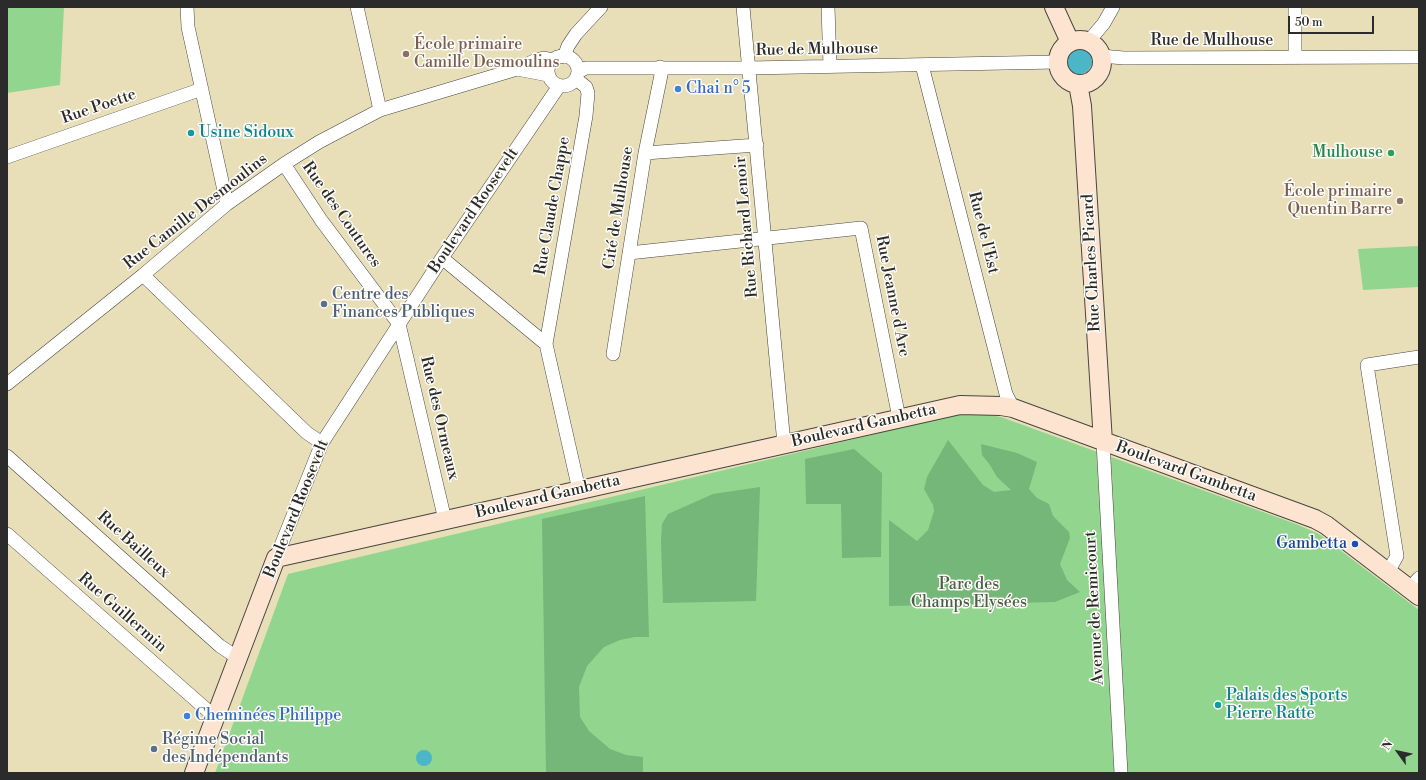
<!DOCTYPE html>
<html>
<head>
<meta charset="utf-8">
<style>
  body { margin:0 }
  #map { position:relative; width:1426px; height:780px; overflow:hidden; background:#e8dfb9; font-family:"Libre Bodoni",serif }
  canvas { display:block }
  .frame { position:absolute; inset:0; border:8px solid #2b2b2b; pointer-events:none }
  .north { position:absolute; left:1378px; top:732px; width:40px; height:40px; -webkit-text-stroke:3px #fdfcf7; paint-order:stroke; rotate:303deg; font-size:11px; font-weight:700; line-height:16px; text-align:center; color:#2b2b2b }
  .north::after { content:''; display:block; margin:auto; width:14px; height:18px; background:#2b2b2b; clip-path:polygon(50% 0,100% 100%,50% 72%,0 100%) }
  .scale { position:absolute; left:1288px; top:16px; width:86px; height:18px; box-sizing:border-box; border:2px solid #2b2b2b; border-top:0; padding-left:5px; font-size:12px; line-height:14px; white-space:nowrap; color:#2b2b2b; -webkit-text-stroke:3px #fdfcf7; paint-order:stroke }
</style>
</head>
<body>
<div id="map">
<canvas width="1426" height="780"></canvas>
<div class="frame"></div>
<div class="north">N</div>
<div class="scale">50 m</div>
</div>
<script>
const g = document.querySelector('canvas').getContext('2d');
g.lineJoin = 'round';
function fill(path, color) { g.fillStyle = color; g.fill(path, 'evenodd'); }
const shape = rows => new Path2D(rows.map(r => 'M' + r).join(''));
function strokePath(path, color, width, dash) { g.strokeStyle = color; g.lineWidth = width; g.lineCap = dash ? 'butt' : 'round'; g.setLineDash(dash || []); g.stroke(path); }
function drawText(font, color, halo, rows, align = 'center') {
  g.font = font + ' "Libre Bodoni",serif'; g.lineWidth = 3; g.setLineDash([]); g.textBaseline = 'middle'; g.strokeStyle = halo; g.fillStyle = color; for (const [text, x, y, turn = 0] of rows) {
    g.save(); g.translate(x, y); g.rotate((+turn || 0) * Math.PI / 180); g.textAlign = isNaN(turn) ? turn : align; if (halo) g.strokeText(text, 0, 0); g.fillText(text, 0, 0); g.restore();
  }
}
fill(shape([
  [7,7,64,7,60,85,7,93],
  [1419,246,1419,287,1363,290,1358,249],
  [959,414,984,414,1001,417,1296,524,1319,534,1419,610,1419,773,215,773,288,574]
]), '#92d58e');
fill(shape([
  [948,440,983,485,994,492,1011,490,997,477,990,465,982,455,981,444,1017,453,1037,462,1029,489,1037,498,1049,504,1053,516,1069,532,1070,538,1060,564,1067,580,1080,592,1055,602,889,606,889,520,917,541,928,530,934,511,933,505,924,489,927,477],
  [854,449,882,473,881,557,842,558,841,504,806,504,805,459],
  [760,487,756,601,663,603,661,542,662,524,668,514,713,494],
  [645,496,649,637,635,637,620,640,604,647,587,666,579,687,580,717,589,731,610,749,626,755,643,757,643,773,546,773,542,519]
]), '#75b679');
fill(shape([
  '1066 61a13 13 0 1 1 26 0a13 13 0 1 1-26 0Z',
  '416 758a8 8 0 1 1 16 0a8 8 0 1 1-16 0Z'
]), '#4ab6c7');
const street = shape([
  [187,7,188,27,227,204],
  [357,7,380,110],
  [743,7,784,444],
  [828,7,830,66],
  [1295,7,1295,58],
  [1089,41,1104,23,1113,7],
  [1101,56,1124,58,1419,57],
  '548 71a15 15 0 1 1 30 0a15 15 0 1 1-30 0Z',
  [564,57,568,46,576,34,601,7],
  [922,65,1006,394,1013,408],
  [517,69,548,75],
  [578,72,586,68,749,68,1057,62],
  [576,79,586,87,588,93,586,116,546,344,579,490],
  [645,153,757,145],
  [7,157,202,89],
  [284,164,321,220,399,324,445,520],
  [629,253,861,228,899,418],
  [442,258,546,344],
  [143,275,307,433,322,443],
  [613,354,645,153,661,75,660,67],
  [7,384,143,275,227,204,284,164,319,142,380,110,517,69,534,61,544,58,554,60],
  [1103,442,1121,773],
  [7,456,220,646,238,658],
  [7,534,215,717],
  [276,558,322,443,442,258,559,86],
  [1388,572,1397,556,1367,365,1419,357],
  [1410,588,1419,578]
]);
const secondary = shape([
  [1054,7,1070,42],
  '1058 62a22 22 0 1 1 44 0a22 22 0 1 1-44 0Z',
  [1078,84,1082,106,1103,442],
  [194,773,276,558,960,405,1001,406,1013,408,1315,519,1326,525,1419,596]
]);
strokePath(street, '#474640', 14);
strokePath(secondary, '#474640', 20);
strokePath(street, '#fff', 13);
strokePath(secondary, '#fde4d1', 18);
for (const [x, y, r, color] of [
  [406,54,4,"#8d6e63"],
  [678,89,4,"#3f7fe0"],
  [191,133,4,"#0f9aa8"],
  [1391,153,4,"#2e9e5b"],
  [1400,201,4,"#8d6e63"],
  [324,304,4,"#5c6f8a"],
  [1355,544,4,"#1a4fb4"],
  [1218,705,4,"#0f9aa8"],
  [187,716,4,"#3f7fe0"],
  [154,749,4,"#5c6f8a"]
]) { const dot = new Path2D(); dot.arc(x, y, r, 0, 2 * Math.PI); g.fillStyle = color; g.fill(dot); strokePath(dot, '#fdfcf7', 1.5); }
drawText('16px', '#2b2b2b', '#fdfcf7', [
  ["Rue de Mulhouse",1212,41],
  ["Rue de Mulhouse",817,50,-1],
  ["Rue Poette",99,107,-19],
  ["Rue Claude Chappe",553,206,-80],
  ["Cité de Mulhouse",619,208,-81],
  ["Boulevard Roosevelt",474,211,-56],
  ["Rue Camille Desmoulins",196,212,-38],
  ["Rue des Coutures",341,215,55],
  ["Rue Richard Lenoir",747,227,-95],
  ["Rue de l'Est",983,233,76],
  ["Rue Charles Picard",1092,263,-93],
  ["Rue Jeanne d'Arc",892,296,79],
  ["Rue des Ormeaux",439,418,77],
  ["Boulevard Gambetta",864,426,-13],
  ["Boulevard Gambetta",1186,472,20],
  ["Boulevard Gambetta",548,497,-13],
  ["Boulevard Roosevelt",297,509,-68],
  ["Rue Bailleux",133,545,42],
  ["Avenue de Remicourt",1095,608,-93],
  ["Rue Guillermin",122,613,41]
]);
drawText('16px', '#785e54', '#fdfcf7', [
  ["École primaire",414,45],
  ["Camille Desmoulins",414,63],
  ["École primaire",1392,192,"right"],
  ["Quentin Barre",1392,210,"right"]
], 'left');
drawText('16px', '#366cbe', '#fdfcf7', [
  ["Chai n° 5",686,89],
  ["Cheminées Philippe",195,716]
], 'left');
drawText('16px', '#0d838f', '#fdfcf7', [
  ["Usine Sidoux",199,133],
  ["Palais des Sports",1226,696],
  ["Pierre Ratte",1226,714]
], 'left');
drawText('16px', '#27864d', '#fdfcf7', [
  ["Mulhouse",1383,153]
], 'right');
drawText('16px', '#4e5e75', '#fdfcf7', [
  ["Centre des",332,295],
  ["Finances Publiques",332,313],
  ["Régime Social",162,740],
  ["des Indépendants",162,758]
], 'left');
drawText('16px', '#164399', '#fdfcf7', [
  ["Gambetta",1347,544]
], 'right');
drawText('16px', '#4a5e49', '#fdfcf7', [
  ["Parc des",969,585],
  ["Champs Elysées",969,603]
]);
</script>
</body>
</html>
